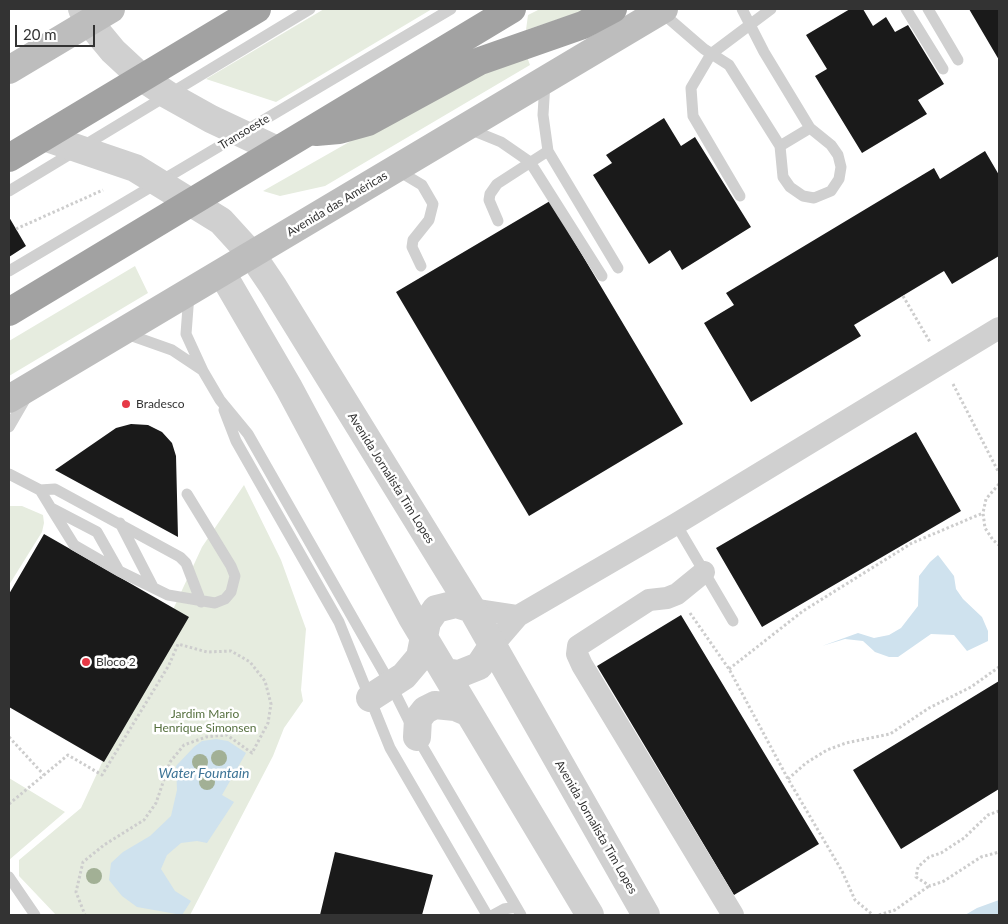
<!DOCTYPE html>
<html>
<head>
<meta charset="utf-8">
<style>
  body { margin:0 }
  #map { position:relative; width:1008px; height:924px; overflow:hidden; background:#fff; font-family:Lato,sans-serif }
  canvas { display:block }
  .frame { position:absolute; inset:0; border:10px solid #333; pointer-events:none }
  .scale { position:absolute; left:15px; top:25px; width:80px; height:22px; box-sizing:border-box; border:2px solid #333; border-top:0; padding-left:6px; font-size:15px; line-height:18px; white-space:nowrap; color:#333; -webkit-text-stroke:4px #fff; paint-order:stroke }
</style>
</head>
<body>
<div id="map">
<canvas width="1008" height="924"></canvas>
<div class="frame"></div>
<div class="scale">20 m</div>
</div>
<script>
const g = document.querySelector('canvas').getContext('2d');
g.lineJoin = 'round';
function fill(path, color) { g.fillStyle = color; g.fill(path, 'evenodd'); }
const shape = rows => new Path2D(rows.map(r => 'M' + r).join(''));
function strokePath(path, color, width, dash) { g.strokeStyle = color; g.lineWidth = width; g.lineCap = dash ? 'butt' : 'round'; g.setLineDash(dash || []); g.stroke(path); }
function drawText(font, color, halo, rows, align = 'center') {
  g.font = font + ' Lato,sans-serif'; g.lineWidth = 5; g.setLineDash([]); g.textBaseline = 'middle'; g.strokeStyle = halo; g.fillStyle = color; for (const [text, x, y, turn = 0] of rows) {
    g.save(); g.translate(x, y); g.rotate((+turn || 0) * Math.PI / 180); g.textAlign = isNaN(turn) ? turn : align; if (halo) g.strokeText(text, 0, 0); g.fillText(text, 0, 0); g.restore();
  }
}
fill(shape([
  [324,9,432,9,276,102,206,79],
  [540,9,589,9,526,30,528,15],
  [526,54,530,65,325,186,280,196,263,191,474,71],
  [135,266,148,293,9,376,9,341],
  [244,485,281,560,306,629,301,690,303,701,284,728,273,756,190,915,56,915,19,876,19,860,81,808,202,547],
  [9,506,22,506,43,515,44,523,42,532,9,585],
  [9,778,65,812,9,860]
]), '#e6ecdf');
fill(shape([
  [938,555,954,576,956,589,963,599,982,617,988,631,988,641,967,651,954,635,931,634,898,657,889,657,875,652,863,641,845,639,822,646,858,633,874,638,889,635,901,628,918,606,919,576,930,562],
  [216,739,228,741,246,753,222,795,234,802,207,843,197,841,181,843,167,855,161,869,175,891,191,901,182,915,137,907,122,896,109,880,111,863,123,852,150,836,171,816,177,790,176,766,194,747,202,741],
  [999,900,999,915,965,915,977,908]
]), '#cfe2ee');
fill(shape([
  [850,9,863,9,873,26,886,17,895,32,908,25,944,84,918,100,927,114,862,153,815,76,827,69,806,35],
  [969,9,999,9,999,60],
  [664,118,681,146,695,137,751,227,682,270,670,250,649,264,593,175,612,163,606,155],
  [985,151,999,175,999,256,952,284,944,271,854,325,861,336,751,402,704,323,734,305,726,293,934,168,940,179],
  [550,201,683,424,529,516,396,292],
  [9,217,26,246,9,257],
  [131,424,148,425,162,432,172,443,176,456,178,537,55,470,116,428],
  [916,432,961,511,762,627,716,548],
  [44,534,189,617,104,762,9,707,9,594],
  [681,615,819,844,734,895,597,666],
  [999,681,999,789,901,849,853,770],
  [335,852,433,875,422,915,320,915]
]), '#1a1a1a');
strokePath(shape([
  [16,229,103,190],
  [903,296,930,342],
  [953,384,999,473],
  [999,484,986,499,983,513,985,528,993,540,999,545],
  [690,613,729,669,788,779,842,871,855,900,873,915],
  [729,669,803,611,912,543,983,513],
  [9,737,44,775],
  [788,779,806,763,827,750,846,743,890,734,929,708,971,687,999,667],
  [9,804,68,755,102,775,169,665,178,644,207,652,231,651,250,662,265,681,271,704,268,723,252,753,227,735,206,737,184,745,170,762,156,803,144,820,104,845,83,862,76,892,85,915],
  [999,811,988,815,964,838,941,853,929,857,918,867,916,877,930,886,944,881,981,857,999,852],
  [879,915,895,910,929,886]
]), '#cdcdcd', 3, [2.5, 2.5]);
strokePath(shape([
  [906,9,943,69],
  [928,9,958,60],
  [660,11,704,49,729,65,780,146,783,177,790,187,803,196,814,198,831,191,839,179,841,167,838,155,831,145,810,128,764,52,742,9],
  [545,82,543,115,548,151,618,268],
  [469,129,501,142,530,162,602,276],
  [780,146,810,128],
  [397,170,422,185,433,204,429,220,413,240,412,247,421,266],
  [9,191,310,9],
  [740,196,693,116,691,88,711,54,771,9],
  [498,221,489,200,490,194,497,184,548,151],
  [9,271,451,9],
  [189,294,186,334,203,371,220,400,248,434,391,685,417,737,521,915],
  [124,333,172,350,202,370],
  [224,410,236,441,339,622,390,748,487,915],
  [9,427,27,396],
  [9,474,40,490,55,489,180,557,186,563,201,602],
  [40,490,51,508,97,532,119,571,168,595,215,603,225,599,231,592,235,576,231,566,187,494],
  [51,508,74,545,119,571],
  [120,523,153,587],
  [676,524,733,621],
  [9,877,35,915],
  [493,915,504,909,516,907]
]), '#d0d0d0', 11);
strokePath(shape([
  [704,572,677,594,667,598,649,600,578,646,577,654,582,665,733,915],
  [472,609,518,616],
  [493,645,518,616,676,524,999,328]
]), '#d0d0d0', 22);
strokePath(shape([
  [82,9,89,22,113,51,141,77,168,95,211,119,277,150],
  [44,137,135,168,221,221,252,255,273,286,472,609,646,915],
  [222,273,289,388,411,616,590,915],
  [445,672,459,674,479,666,493,645],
  [370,698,404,676,420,657,427,622,436,609,456,604,472,609],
  [417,737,418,719,425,710,435,705,455,707,469,713]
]), '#d0d0d0', 28);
strokePath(shape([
  [9,70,111,9],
  [9,399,664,9]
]), '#bdbdbd', 28);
strokePath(shape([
  [316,132,339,130,368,122,480,61,583,25,613,9],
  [9,158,257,9],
  [9,312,512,9]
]), '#a2a2a2', 28);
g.fillStyle = '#a2b095';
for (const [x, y] of [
  [219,758],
  [200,762],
  [207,782],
  [94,876]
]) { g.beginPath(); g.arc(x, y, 8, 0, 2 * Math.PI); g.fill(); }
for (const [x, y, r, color] of [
  [126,404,5,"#e63946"],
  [86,662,5,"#e63946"]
]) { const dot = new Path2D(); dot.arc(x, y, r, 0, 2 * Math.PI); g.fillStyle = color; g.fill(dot); strokePath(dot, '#fff', 2); }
drawText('12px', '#333', '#fff', [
  ["Transoeste",244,132,-31],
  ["Avenida das Américas",337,204,-31],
  ["Avenida Jornalista Tim Lopes",391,478,58],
  ["Avenida Jornalista Tim Lopes",596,827,60]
]);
drawText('12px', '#333', '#fff', [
  ["Bradesco",136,404],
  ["Bloco 2",96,662]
], 'left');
drawText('12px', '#56703f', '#fff', [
  ["Jardim Mario",205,714],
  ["Henrique Simonsen",205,728]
]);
drawText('italic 14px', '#3f7597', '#fff', [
  ["Water Fountain",204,773]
]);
</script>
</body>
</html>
